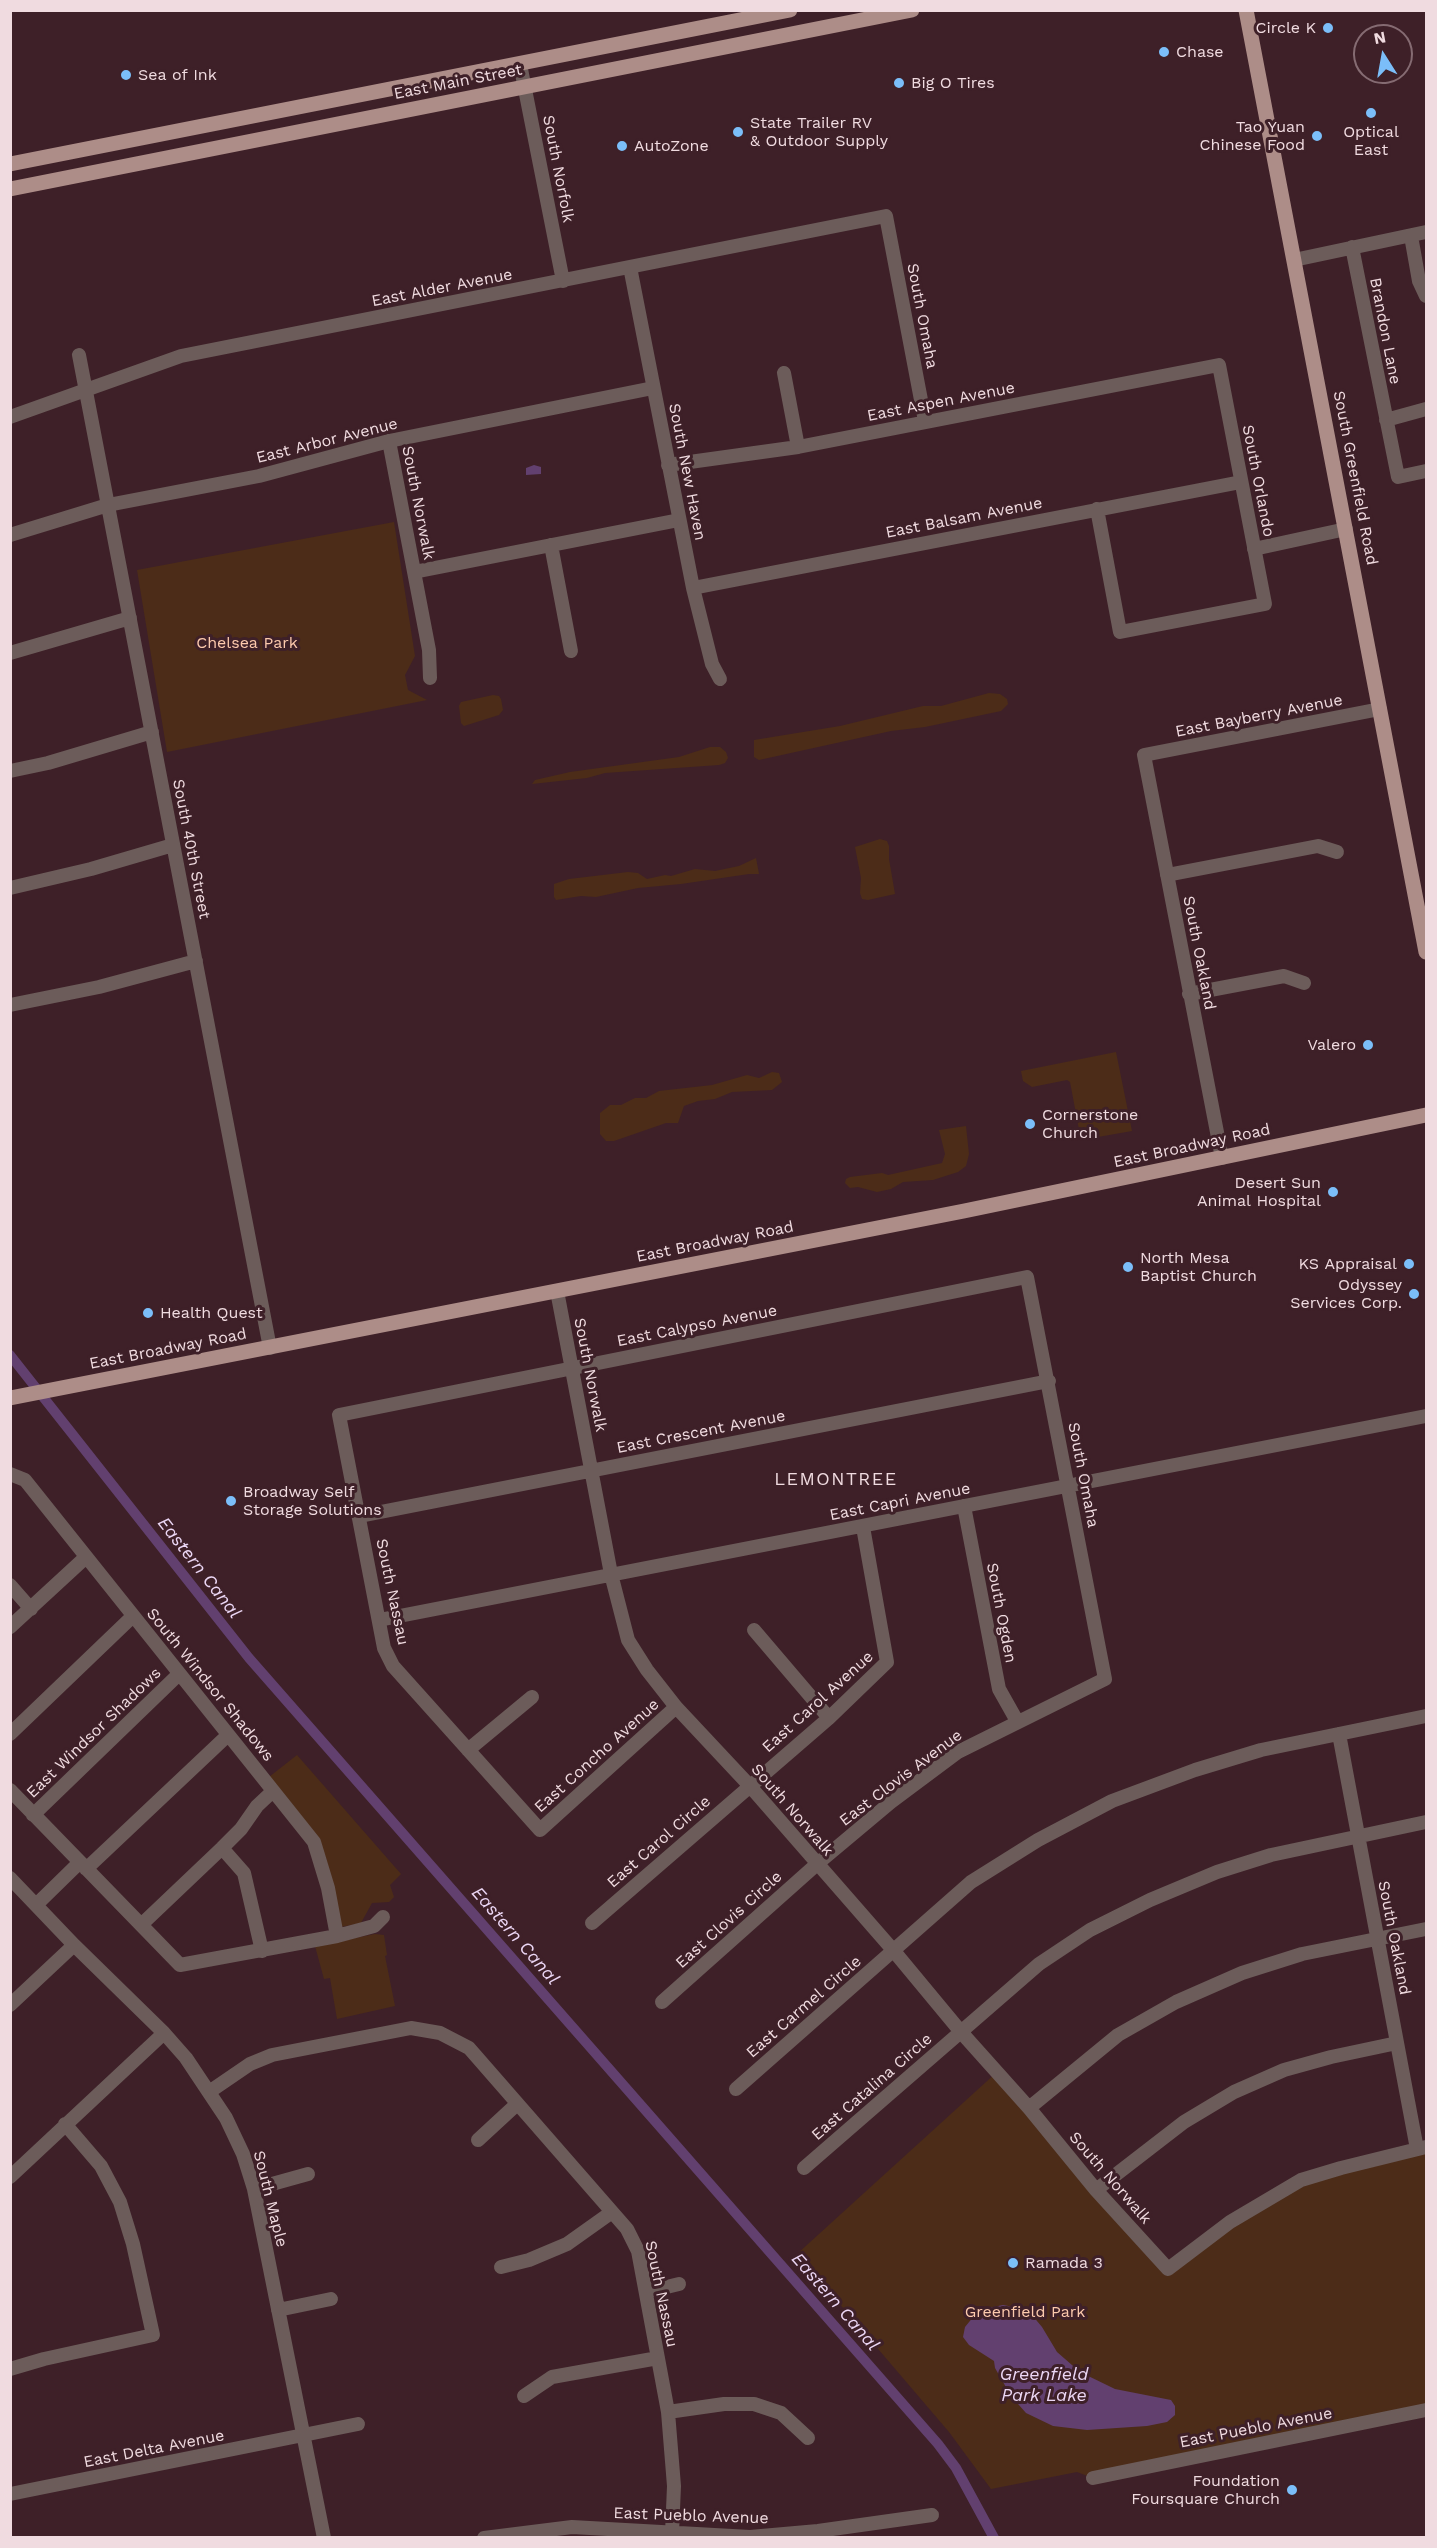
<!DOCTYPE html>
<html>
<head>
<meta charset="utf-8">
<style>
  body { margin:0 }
  #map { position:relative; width:1437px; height:2548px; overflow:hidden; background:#3e2028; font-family:"Work Sans",sans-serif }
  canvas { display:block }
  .frame { position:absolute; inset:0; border:12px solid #f0dbe0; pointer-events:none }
  .north { position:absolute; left:1353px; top:24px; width:60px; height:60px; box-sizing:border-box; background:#3e2028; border:2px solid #856b72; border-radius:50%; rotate:349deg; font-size:16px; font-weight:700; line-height:24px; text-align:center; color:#f0dbe0 }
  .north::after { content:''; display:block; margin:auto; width:21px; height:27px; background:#7bbef9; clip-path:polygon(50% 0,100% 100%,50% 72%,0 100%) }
</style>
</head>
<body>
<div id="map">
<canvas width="1437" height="2548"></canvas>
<div class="frame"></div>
<div class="north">N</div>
</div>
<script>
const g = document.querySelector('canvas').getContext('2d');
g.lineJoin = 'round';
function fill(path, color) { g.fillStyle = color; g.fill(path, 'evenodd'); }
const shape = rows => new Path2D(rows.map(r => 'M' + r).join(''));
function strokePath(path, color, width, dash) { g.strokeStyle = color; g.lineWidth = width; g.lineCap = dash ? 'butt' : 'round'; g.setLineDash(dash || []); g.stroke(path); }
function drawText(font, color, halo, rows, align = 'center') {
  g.font = font + ' "Work Sans",sans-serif'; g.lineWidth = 6; g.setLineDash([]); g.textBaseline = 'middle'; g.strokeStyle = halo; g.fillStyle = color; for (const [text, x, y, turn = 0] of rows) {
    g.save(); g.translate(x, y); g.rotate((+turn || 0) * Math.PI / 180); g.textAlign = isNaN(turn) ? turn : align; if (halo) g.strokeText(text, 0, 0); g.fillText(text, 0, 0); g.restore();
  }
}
fill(shape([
  [394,522,415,656,405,675,408,690,427,700,167,752,137,570],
  [989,693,1000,694,1007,699,1008,704,1001,711,925,727,891,731,759,760,754,757,754,740,840,726,923,706,941,706],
  [493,695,499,696,501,699,503,710,499,715,464,726,461,723,459,706,461,702],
  [710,747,720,747,726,752,728,758,725,763,719,765,605,773,587,778,532,784,535,780,570,772,679,757],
  [880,839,887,841,889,846,889,859,895,894,868,900,862,899,860,893,861,878,855,847],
  [756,858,759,874,749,874,681,884,638,888,596,897,581,896,556,900,554,897,554,884,569,879,628,872,638,873,647,879,665,875,671,876,695,869,715,871,739,866],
  [1116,1052,1132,1131,1081,1140,1070,1082,1067,1080,1032,1087,1023,1081,1021,1071],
  [772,1072,779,1073,782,1082,772,1090,732,1092,715,1099,698,1101,684,1106,678,1123,666,1123,614,1141,606,1141,600,1134,600,1113,610,1105,621,1105,635,1098,646,1098,659,1091,712,1085,747,1075,759,1078],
  [966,1126,969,1154,966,1166,958,1172,933,1180,903,1182,891,1189,877,1192,858,1187,850,1188,845,1183,846,1179,850,1177,882,1173,888,1175,942,1163,945,1154,939,1130],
  [297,1755,401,1874,390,1885,394,1897,389,1902,372,1903,361,1923,341,1927,326,1858,269,1777],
  [375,1934,384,1935,387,1955,385,1956,395,2006,337,2019,330,1978,324,1979,315,1946],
  [997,2072,1168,2269,1301,2180,1426,2147,1426,2410,1093,2478,1077,2472,991,2489,949,2432,797,2254]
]), '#4c2c18');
fill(shape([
  [534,465,541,467,541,474,526,475,526,468],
  [1003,2305,1019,2308,1032,2315,1042,2327,1057,2352,1080,2372,1115,2389,1171,2400,1175,2406,1175,2415,1167,2422,1147,2426,1087,2430,1053,2426,1026,2413,1011,2396,995,2368,994,2361,969,2345,963,2337,965,2327,974,2316,988,2308]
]), '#62406f');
strokePath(shape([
  [10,1355,249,1658,938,2444,956,2468,994,2538]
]), '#62406f', 10);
strokePath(shape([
  [520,64,563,281],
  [1411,236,1419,281,1426,296],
  [1352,247,1398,477,1426,471],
  [1294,260,1426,232],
  [630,267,693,588,712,664,720,679],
  [79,355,270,1348],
  [784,373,798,447],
  [10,417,181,356,886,216,925,421],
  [1386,420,1426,409],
  [389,441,429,650,430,678],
  [668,465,798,447,1219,365,1265,604,1120,632,1097,509],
  [10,535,108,505,259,476,389,441,653,388],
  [551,545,571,651],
  [1254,549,1346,529],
  [414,572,679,520],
  [693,588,1241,482],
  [10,653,130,618],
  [10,771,48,763,152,732],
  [1167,875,1318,846,1337,852],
  [10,888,91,869,173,845],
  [1189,994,1284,976,1304,983],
  [10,1005,99,987,196,961],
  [1222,1158,1144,755,1380,709],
  [557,1291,611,1574,628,1640,647,1670,676,1707,749,1785,893,1950,961,2032,1029,2108,1096,2190,1168,2269,1230,2222,1301,2180,1341,2168,1426,2147],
  [10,1474,25,1480,314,1842,328,1888,337,1936],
  [964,1506,999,1689,1017,1721],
  [360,1516,1049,1381],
  [10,1585,31,1609],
  [379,1620,1426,1416],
  [10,1627,86,1557],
  [754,1630,829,1718],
  [10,1734,133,1616],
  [1339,1734,1417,2149],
  [468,1750,532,1697],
  [10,1790,180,1965,337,1936,374,1926,383,1917],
  [33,1815,179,1674],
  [222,1848,244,1873,262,1951],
  [86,1869,228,1735],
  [10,1878,74,1945,164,2033,186,2058,226,2118,243,2154,254,2189,324,2538],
  [36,1905,80,1862],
  [592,1923,829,1718,887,1662,863,1527],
  [141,1925,222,1848,241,1829,257,1806,273,1791],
  [662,2002,817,1864,891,1802,958,1752,1105,1679,1027,1277,339,1415,384,1648,393,1666,540,1830,676,1707],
  [10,2005,74,1945],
  [736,2089,971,1882,1038,1840,1112,1801,1195,1770,1261,1750,1426,1716],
  [209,2092,250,2064,272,2055,411,2028,440,2033,469,2048,627,2229,638,2251,668,2412,674,2486,672,2533],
  [1029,2108,1118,2035,1176,2002,1242,1973,1302,1954,1426,1929],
  [478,2140,517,2104],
  [804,2168,1039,1964,1090,1930,1150,1900,1217,1872,1271,1855,1426,1822],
  [10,2177,164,2033],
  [254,2189,308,2174],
  [1096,2190,1184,2122,1234,2092,1284,2070,1331,2057,1397,2043],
  [501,2267,529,2260,567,2244,612,2212],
  [646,2292,679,2284],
  [278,2310,331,2299],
  [10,2369,44,2359,153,2335,133,2244,120,2202,101,2166,65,2124],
  [524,2396,552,2377,658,2358],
  [668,2412,724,2404,754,2404,781,2413,808,2438],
  [1093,2478,1426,2410],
  [10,2494,358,2424],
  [484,2538,572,2527,750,2537,818,2531,932,2515]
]), '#6c5c5a', 14);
strokePath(shape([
  [1246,10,1426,952],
  [10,164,790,10],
  [10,189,912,10],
  [10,1398,964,1211,1426,1115]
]), '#ad8d88', 15);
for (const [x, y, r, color] of [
  [1328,28,6,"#7bbef9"],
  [1164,52,6,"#7bbef9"],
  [126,75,6,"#7bbef9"],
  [899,83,6,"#7bbef9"],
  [1371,113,6,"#7bbef9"],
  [738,132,6,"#7bbef9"],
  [1317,136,6,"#7bbef9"],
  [622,146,6,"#7bbef9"],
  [1368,1045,6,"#7bbef9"],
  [1030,1124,6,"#7bbef9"],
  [1333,1192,6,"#7bbef9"],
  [1409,1264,6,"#7bbef9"],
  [1128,1267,6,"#7bbef9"],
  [1414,1294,6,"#7bbef9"],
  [148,1313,6,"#7bbef9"],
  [231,1501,6,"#7bbef9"],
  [1013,2263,6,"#7bbef9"],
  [1292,2490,6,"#7bbef9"]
]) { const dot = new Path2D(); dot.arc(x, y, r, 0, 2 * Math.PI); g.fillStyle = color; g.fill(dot); strokePath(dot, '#3e2028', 2); }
drawText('16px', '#f0dbe0', '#3e2028', [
  ["Circle K",1316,28,"right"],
  ["Chase",1176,52],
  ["Sea of Ink",138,75],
  ["Big O Tires",911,83],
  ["State Trailer RV",750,123],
  ["& Outdoor Supply",750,141],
  ["Tao Yuan",1305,127,"right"],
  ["Chinese Food",1305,145,"right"],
  ["Optical",1371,132,"center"],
  ["East",1371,150,"center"],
  ["AutoZone",634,146],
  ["Valero",1356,1045,"right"],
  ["Cornerstone",1042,1115],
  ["Church",1042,1133],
  ["Desert Sun",1321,1183,"right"],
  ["Animal Hospital",1321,1201,"right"],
  ["North Mesa",1140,1258],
  ["Baptist Church",1140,1276],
  ["KS Appraisal",1397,1264,"right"],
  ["Odyssey",1402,1285,"right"],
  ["Services Corp.",1402,1303,"right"],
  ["Health Quest",160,1313],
  ["Broadway Self",243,1492],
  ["Storage Solutions",243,1510],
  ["Ramada 3",1025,2263],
  ["Foundation",1280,2481,"right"],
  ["Foursquare Church",1280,2499,"right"]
], 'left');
drawText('16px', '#f0dbe0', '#3e2028', [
  ["East Main Street",458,82,-11],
  ["South Norfolk",558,169,79],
  ["East Alder Avenue",442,288,-11],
  ["South Omaha",922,316,79],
  ["Brandon Lane",1385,331,79],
  ["East Aspen Avenue",941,402,-11],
  ["East Arbor Avenue",327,441,-14],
  ["South New Haven",687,472,79],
  ["South Greenfield Road",1355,478,79],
  ["South Orlando",1258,481,79],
  ["South Norwalk",418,503,79],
  ["East Balsam Avenue",964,518,-11],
  ["East Bayberry Avenue",1259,716,-11],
  ["South 40th Street",191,849,79],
  ["South Oakland",1199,953,79],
  ["East Broadway Road",1192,1146,-12],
  ["East Broadway Road",715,1242,-11],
  ["East Calypso Avenue",697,1326,-11],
  ["East Broadway Road",168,1349,-11],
  ["South Norwalk",590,1375,79],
  ["East Crescent Avenue",701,1432,-11],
  ["South Omaha",1083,1475,79],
  ["East Capri Avenue",900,1502,-11],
  ["South Nassau",392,1592,78],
  ["South Ogden",1001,1613,79],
  ["South Windsor Shadows",210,1685,51],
  ["East Carol Avenue",818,1702,-42],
  ["East Windsor Shadows",94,1733,-44],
  ["East Concho Avenue",597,1756,-42],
  ["East Clovis Avenue",901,1778,-37],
  ["South Norwalk",792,1810,49],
  ["East Carol Circle",659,1842,-41],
  ["East Clovis Circle",729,1920,-42],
  ["South Oakland",1394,1938,79],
  ["East Carmel Circle",804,2007,-41],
  ["East Catalina Circle",872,2087,-41],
  ["South Norwalk",1110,2178,49],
  ["South Maple",270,2199,76],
  ["South Nassau",661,2294,78],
  ["East Pueblo Avenue",1256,2428,-11],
  ["East Delta Avenue",154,2449,-11],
  ["East Pueblo Avenue",691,2516,2]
]);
drawText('16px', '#fdcaad', '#3e2028', [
  ["Chelsea Park",247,643],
  ["Greenfield Park",1025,2312]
]);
g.letterSpacing = '1.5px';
drawText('18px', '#f0dbe0', '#3e2028', [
  ["LEMONTREE",836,1480]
]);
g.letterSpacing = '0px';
drawText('italic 18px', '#ecd7f5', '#3e2028', [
  ["Eastern Canal",199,1568,52],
  ["Eastern Canal",515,1936,49],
  ["Eastern Canal",835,2302,49],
  ["Greenfield",1044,2375],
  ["Park Lake",1044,2396]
]);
</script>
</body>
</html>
